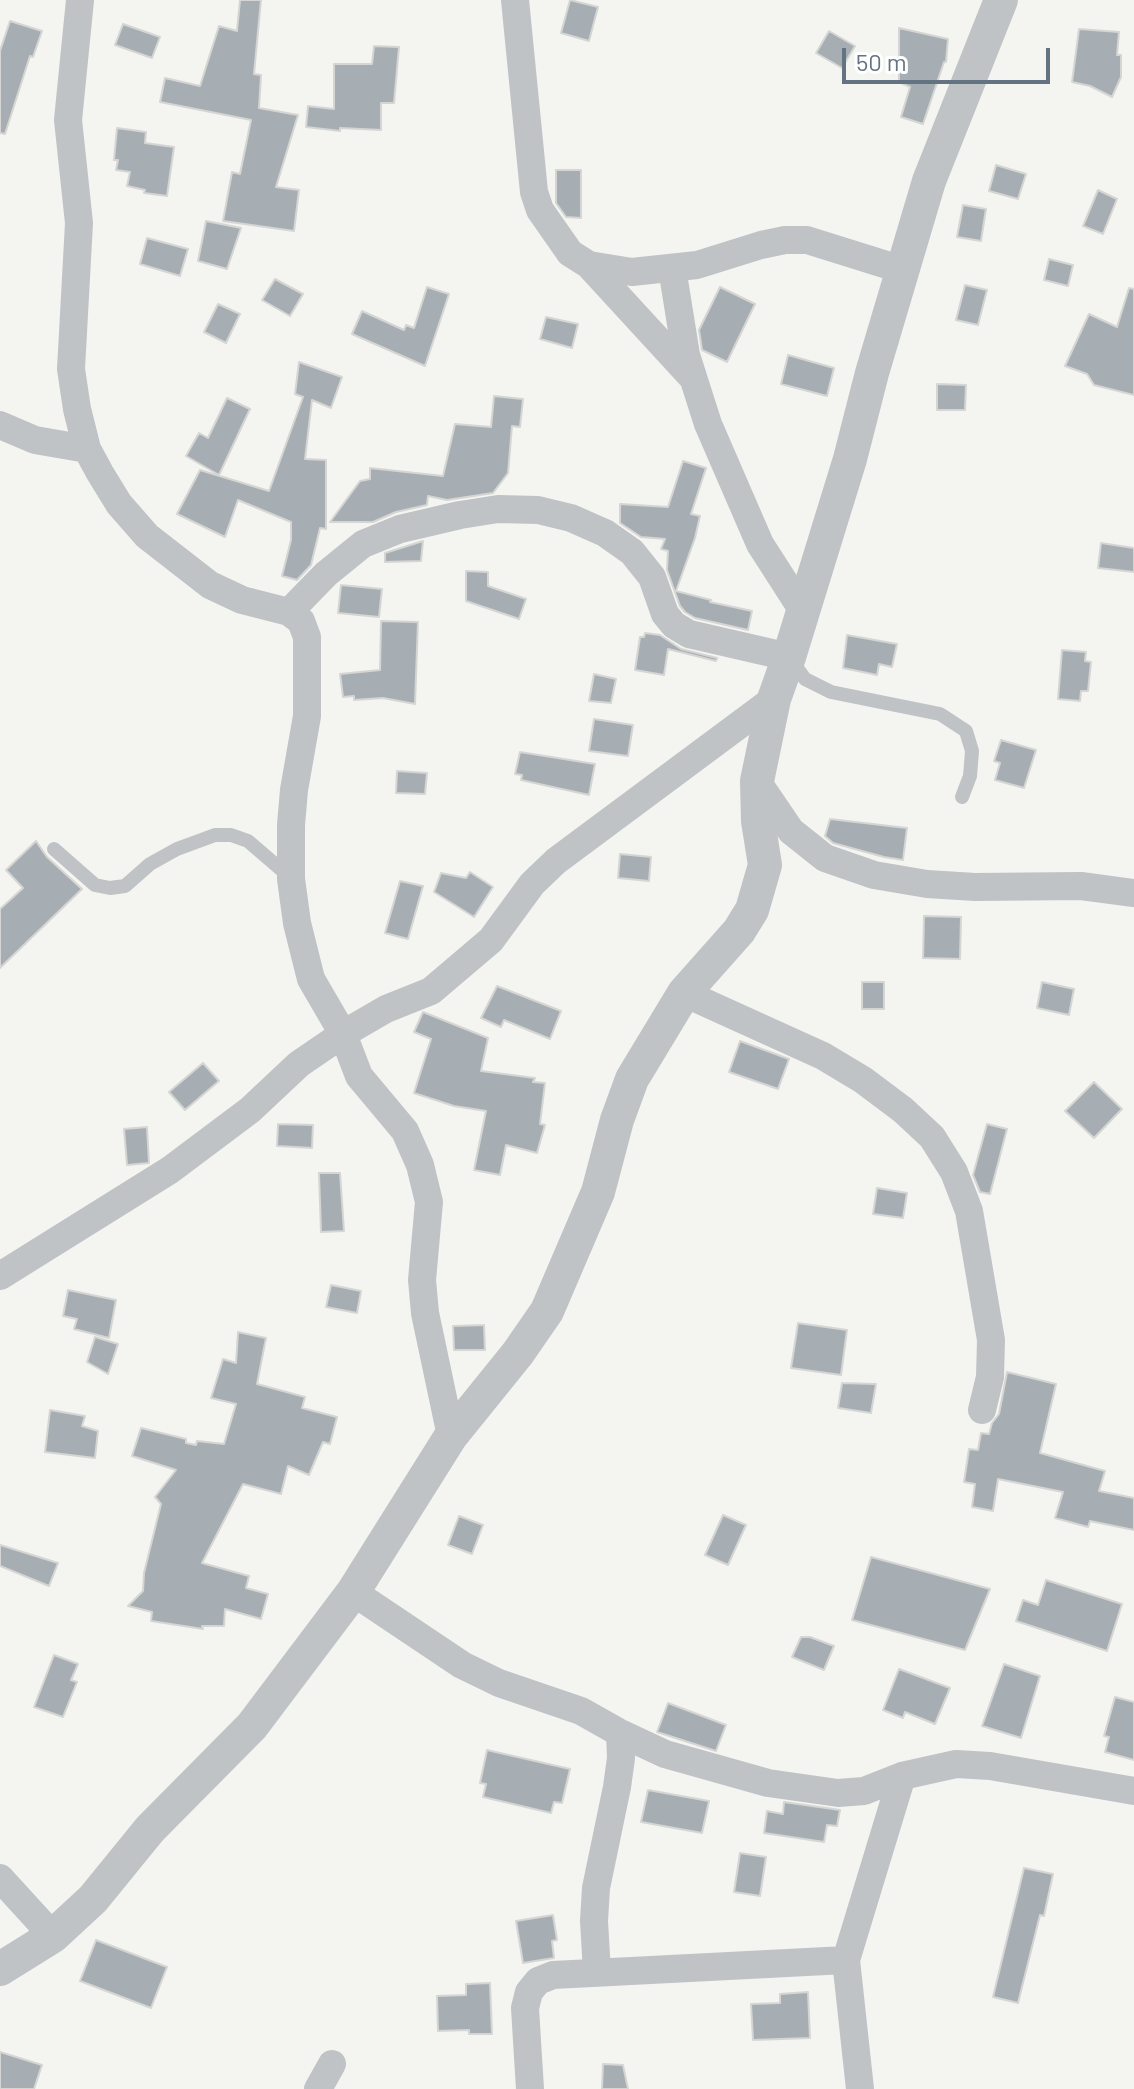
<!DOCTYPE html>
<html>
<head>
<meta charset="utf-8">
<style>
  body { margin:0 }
  #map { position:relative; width:1134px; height:2089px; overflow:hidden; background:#f4f4f1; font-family:Barlow,sans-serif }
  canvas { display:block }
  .scale { position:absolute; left:842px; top:48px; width:208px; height:36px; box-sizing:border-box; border:4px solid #647381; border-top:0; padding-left:10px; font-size:24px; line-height:28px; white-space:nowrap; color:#647381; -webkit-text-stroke:6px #fff; paint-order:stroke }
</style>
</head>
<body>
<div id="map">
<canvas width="1134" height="2089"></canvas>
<div class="scale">50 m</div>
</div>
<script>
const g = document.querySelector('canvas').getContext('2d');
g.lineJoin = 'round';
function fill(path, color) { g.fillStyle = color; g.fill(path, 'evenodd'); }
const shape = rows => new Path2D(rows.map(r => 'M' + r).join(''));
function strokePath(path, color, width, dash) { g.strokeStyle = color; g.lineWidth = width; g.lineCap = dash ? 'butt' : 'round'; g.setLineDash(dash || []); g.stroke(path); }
const building = shape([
  [240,0,261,0,254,74,261,75,259,108,298,115,276,187,299,190,294,231,223,221,232,172,240,174,251,120,160,102,165,78,200,86,219,26,237,31,240,0],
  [570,0,598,7,589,41,561,33,570,0],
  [10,21,42,31,33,57,30,56,5,134,0,133,0,51,10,21],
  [123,24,160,37,152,58,115,45,123,24],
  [899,28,948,39,946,62,944,62,923,124,901,117,910,87,899,82,899,28],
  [1079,29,1119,32,1117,55,1121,55,1121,77,1112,97,1090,86,1072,82,1079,29],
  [829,31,855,46,842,68,816,53,829,31],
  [374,46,399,47,394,103,381,103,381,130,340,128,340,131,306,127,308,106,334,109,334,64,372,64,374,46],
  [117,128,146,132,145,143,174,147,167,196,144,193,145,190,127,186,130,172,116,170,118,160,114,160,117,128],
  [996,165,1026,174,1018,199,989,191,996,165],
  [556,170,581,170,581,218,566,217,556,203,556,170],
  [1098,190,1117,199,1103,234,1083,226,1098,190],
  [963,205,986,209,981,241,957,237,963,205],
  [206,221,241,228,227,269,198,261,206,221],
  [147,238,188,249,180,276,140,264,147,238],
  [1049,259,1073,265,1068,286,1044,280,1049,259],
  [275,279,303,294,290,316,262,300,275,279],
  [965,285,987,290,978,325,956,320,965,285],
  [427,287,449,294,425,366,352,334,362,311,404,330,406,325,414,328,427,287],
  [720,287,755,304,727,362,702,350,699,330,720,287],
  [1129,288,1134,289,1134,395,1094,385,1087,374,1065,366,1089,314,1117,327,1129,288],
  [218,304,240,314,226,343,204,332,218,304],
  [546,317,578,324,572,348,540,339,546,317],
  [788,355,834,368,827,396,781,384,788,355],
  [299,362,342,377,331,408,312,400,305,459,326,460,326,529,320,528,311,565,297,580,282,576,291,540,291,522,238,500,225,537,177,514,200,470,269,491,303,397,295,394,299,362],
  [937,384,966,385,965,410,937,410,937,384],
  [494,396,523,399,520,427,512,426,508,473,493,493,447,500,428,496,427,505,396,512,373,522,330,522,360,481,370,479,370,468,443,476,455,424,491,427,494,396],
  [227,398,250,409,219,475,186,456,199,433,208,438,227,398],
  [683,461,706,468,691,514,700,516,695,538,676,591,711,600,710,602,752,611,748,630,695,618,685,612,680,606,667,570,668,551,661,549,665,539,641,537,620,523,620,504,668,507,683,461],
  [423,541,421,561,385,562,385,553,423,541],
  [1101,543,1134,548,1134,572,1098,568,1101,543],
  [466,571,488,572,488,586,526,599,519,619,466,601,466,571],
  [341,585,382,589,379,617,338,613,341,585],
  [381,621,418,622,415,704,383,698,354,700,354,696,343,697,340,674,380,670,381,621],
  [645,633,660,635,681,649,717,658,716,661,668,649,664,675,635,670,640,637,644,637,645,633],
  [847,635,897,644,892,667,879,664,877,675,843,668,847,635],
  [1062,650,1086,652,1085,661,1091,662,1088,691,1081,691,1080,701,1058,699,1062,650],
  [594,674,616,679,611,703,589,701,594,674],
  [594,719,633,725,628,756,589,751,594,719],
  [1001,740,1036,750,1024,788,995,780,1000,763,994,761,1001,740],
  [520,752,595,764,589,795,521,780,522,775,515,774,520,752],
  [397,771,427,773,425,794,396,793,397,771],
  [830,819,907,828,903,860,884,857,833,843,825,836,830,819],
  [36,841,47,857,82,889,0,968,0,909,23,888,6,870,36,841],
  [620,854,651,857,649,881,618,878,620,854],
  [470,872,493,887,474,917,434,892,441,873,466,878,470,872],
  [400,881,423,886,408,939,385,933,400,881],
  [924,916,961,917,960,959,923,958,924,916],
  [862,982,884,982,884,1009,862,1009,862,982],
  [1042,982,1074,989,1069,1015,1037,1008,1042,982],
  [497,986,561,1011,550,1039,504,1020,501,1027,481,1018,497,986],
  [423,1012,488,1038,481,1071,535,1078,533,1082,545,1083,540,1124,545,1125,537,1153,506,1145,500,1175,474,1170,486,1111,454,1106,414,1093,431,1039,414,1032,423,1012],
  [740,1041,789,1059,778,1089,729,1072,740,1041],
  [203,1063,219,1081,185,1110,169,1092,203,1063],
  [1094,1082,1122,1109,1094,1138,1065,1111,1094,1082],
  [278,1124,313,1125,312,1148,277,1146,278,1124],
  [987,1124,1007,1129,990,1194,980,1192,973,1175,987,1124],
  [147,1127,149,1163,127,1165,124,1129,147,1127],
  [319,1173,340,1173,344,1231,321,1232,319,1173],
  [877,1188,907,1193,903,1218,873,1214,877,1188],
  [331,1285,361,1291,357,1313,326,1307,331,1285],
  [68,1290,116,1300,109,1338,74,1329,77,1319,63,1316,68,1290],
  [798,1323,847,1330,841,1375,791,1368,798,1323],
  [484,1325,485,1350,454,1350,453,1326,484,1325],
  [238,1332,266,1338,257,1384,305,1397,302,1408,337,1417,330,1444,323,1442,309,1475,288,1466,281,1494,243,1484,202,1563,249,1576,246,1588,268,1594,261,1619,225,1609,224,1626,202,1626,203,1629,151,1621,152,1612,128,1606,143,1591,144,1573,161,1504,155,1497,176,1470,132,1456,141,1428,186,1439,186,1443,196,1445,197,1441,224,1444,236,1404,211,1398,223,1359,236,1363,238,1332],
  [95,1337,118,1344,108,1374,87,1362,95,1337],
  [1007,1372,1056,1384,1040,1453,1105,1471,1099,1491,1134,1498,1134,1530,1090,1521,1088,1527,1055,1518,1063,1492,998,1479,993,1511,972,1507,975,1484,964,1482,969,1449,978,1450,981,1433,989,1434,992,1423,999,1414,1007,1372],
  [842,1383,876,1384,871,1413,838,1408,842,1383],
  [50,1410,85,1416,82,1426,98,1431,95,1458,45,1452,50,1410],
  [723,1515,746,1525,728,1565,705,1555,723,1515],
  [459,1516,483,1525,472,1554,448,1545,459,1516],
  [0,1545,58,1563,49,1586,0,1566,0,1545],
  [871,1557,990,1589,965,1650,852,1620,871,1557],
  [1046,1580,1122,1604,1107,1651,1016,1621,1023,1600,1038,1605,1046,1580],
  [801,1637,810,1637,834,1646,824,1670,792,1657,801,1637],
  [54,1655,78,1664,71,1680,77,1682,63,1717,34,1707,54,1655],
  [1004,1664,1040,1676,1021,1738,982,1726,1004,1664],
  [899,1669,950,1688,935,1724,905,1712,903,1718,883,1710,899,1669],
  [1115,1697,1134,1702,1134,1760,1105,1752,1109,1737,1104,1736,1115,1697],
  [668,1703,726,1725,716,1751,657,1732,668,1703],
  [487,1750,570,1769,562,1803,554,1802,551,1813,483,1797,486,1784,480,1783,487,1750],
  [648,1790,709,1801,702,1833,641,1822,648,1790],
  [784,1802,840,1810,837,1826,827,1825,824,1842,764,1833,767,1811,783,1814,784,1802],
  [740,1853,766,1857,760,1896,734,1892,740,1853],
  [1024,1868,1053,1874,1044,1916,1040,1915,1018,2003,993,1997,1024,1868],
  [553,1915,557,1940,552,1941,554,1958,523,1963,516,1921,553,1915],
  [96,1940,167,1967,151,2008,80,1981,96,1940],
  [490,1983,492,2034,469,2034,469,2030,438,2031,437,1996,466,1995,466,1984,490,1983],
  [808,1992,810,2038,753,2040,751,2004,780,2003,780,1994,808,1992],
  [0,2052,42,2065,34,2089,0,2089,0,2052],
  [603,2064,623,2065,628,2089,602,2089,603,2064]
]);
fill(building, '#a7aeb3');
strokePath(building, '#d5d6d3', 2);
strokePath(shape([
  [792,661,805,679,831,692,940,714,966,731,972,751,970,776,962,797],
  [54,849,95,885,110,888,125,886,150,864,177,849,215,835,231,835,248,841,291,878]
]), '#bfc3c6', 14);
strokePath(shape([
  [80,0,68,120,79,223,71,369,77,409,87,449,100,473,119,504,147,536,210,585,242,600,289,612,301,621,307,637,307,716,294,790,291,825,291,879,297,923,311,979,343,1034,359,1076,405,1131,420,1165,429,1202,422,1280,425,1313,451,1436],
  [515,0,534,192,540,210,570,253,589,265,632,272,697,265,761,245,785,240,807,240,903,270],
  [589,265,691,376],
  [672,268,686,355,708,424,760,544,803,611],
  [0,425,35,440,87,449],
  [289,612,326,574,363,544,400,529,460,515,498,509,538,510,571,518,605,533,632,552,652,577,665,614,674,625,689,634,789,657],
  [757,781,791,831,825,858,874,875,927,884,975,887,1081,886,1134,893],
  [684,993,823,1056,863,1080,903,1110,932,1137,954,1172,969,1211,991,1340,990,1377,982,1410],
  [0,1276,170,1170,250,1110,299,1064,343,1034,386,1009,431,991,491,940,532,884,556,861,774,699],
  [353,1592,462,1665,499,1683,581,1711,620,1733,665,1754,768,1783,838,1793,864,1791,902,1776,956,1764,990,1766,1134,1791],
  [0,1878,53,1936],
  [597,1972,594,1921,596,1888,617,1787,621,1758,620,1733],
  [318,2089,332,2064],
  [530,2089,525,2008,529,1992,538,1981,553,1975,846,1960],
  [860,2089,846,1960,902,1776]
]), '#bfc3c6', 28);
strokePath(shape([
  [0,1969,53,1936,93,1899,150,1829,252,1726,353,1592,451,1436,518,1353,547,1311,598,1192,617,1120,632,1079,684,993,739,931,752,910,765,865,758,821,757,781,774,699,789,657,850,459,872,373,929,181,1001,0]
]), '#bfc3c6', 34);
</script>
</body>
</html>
